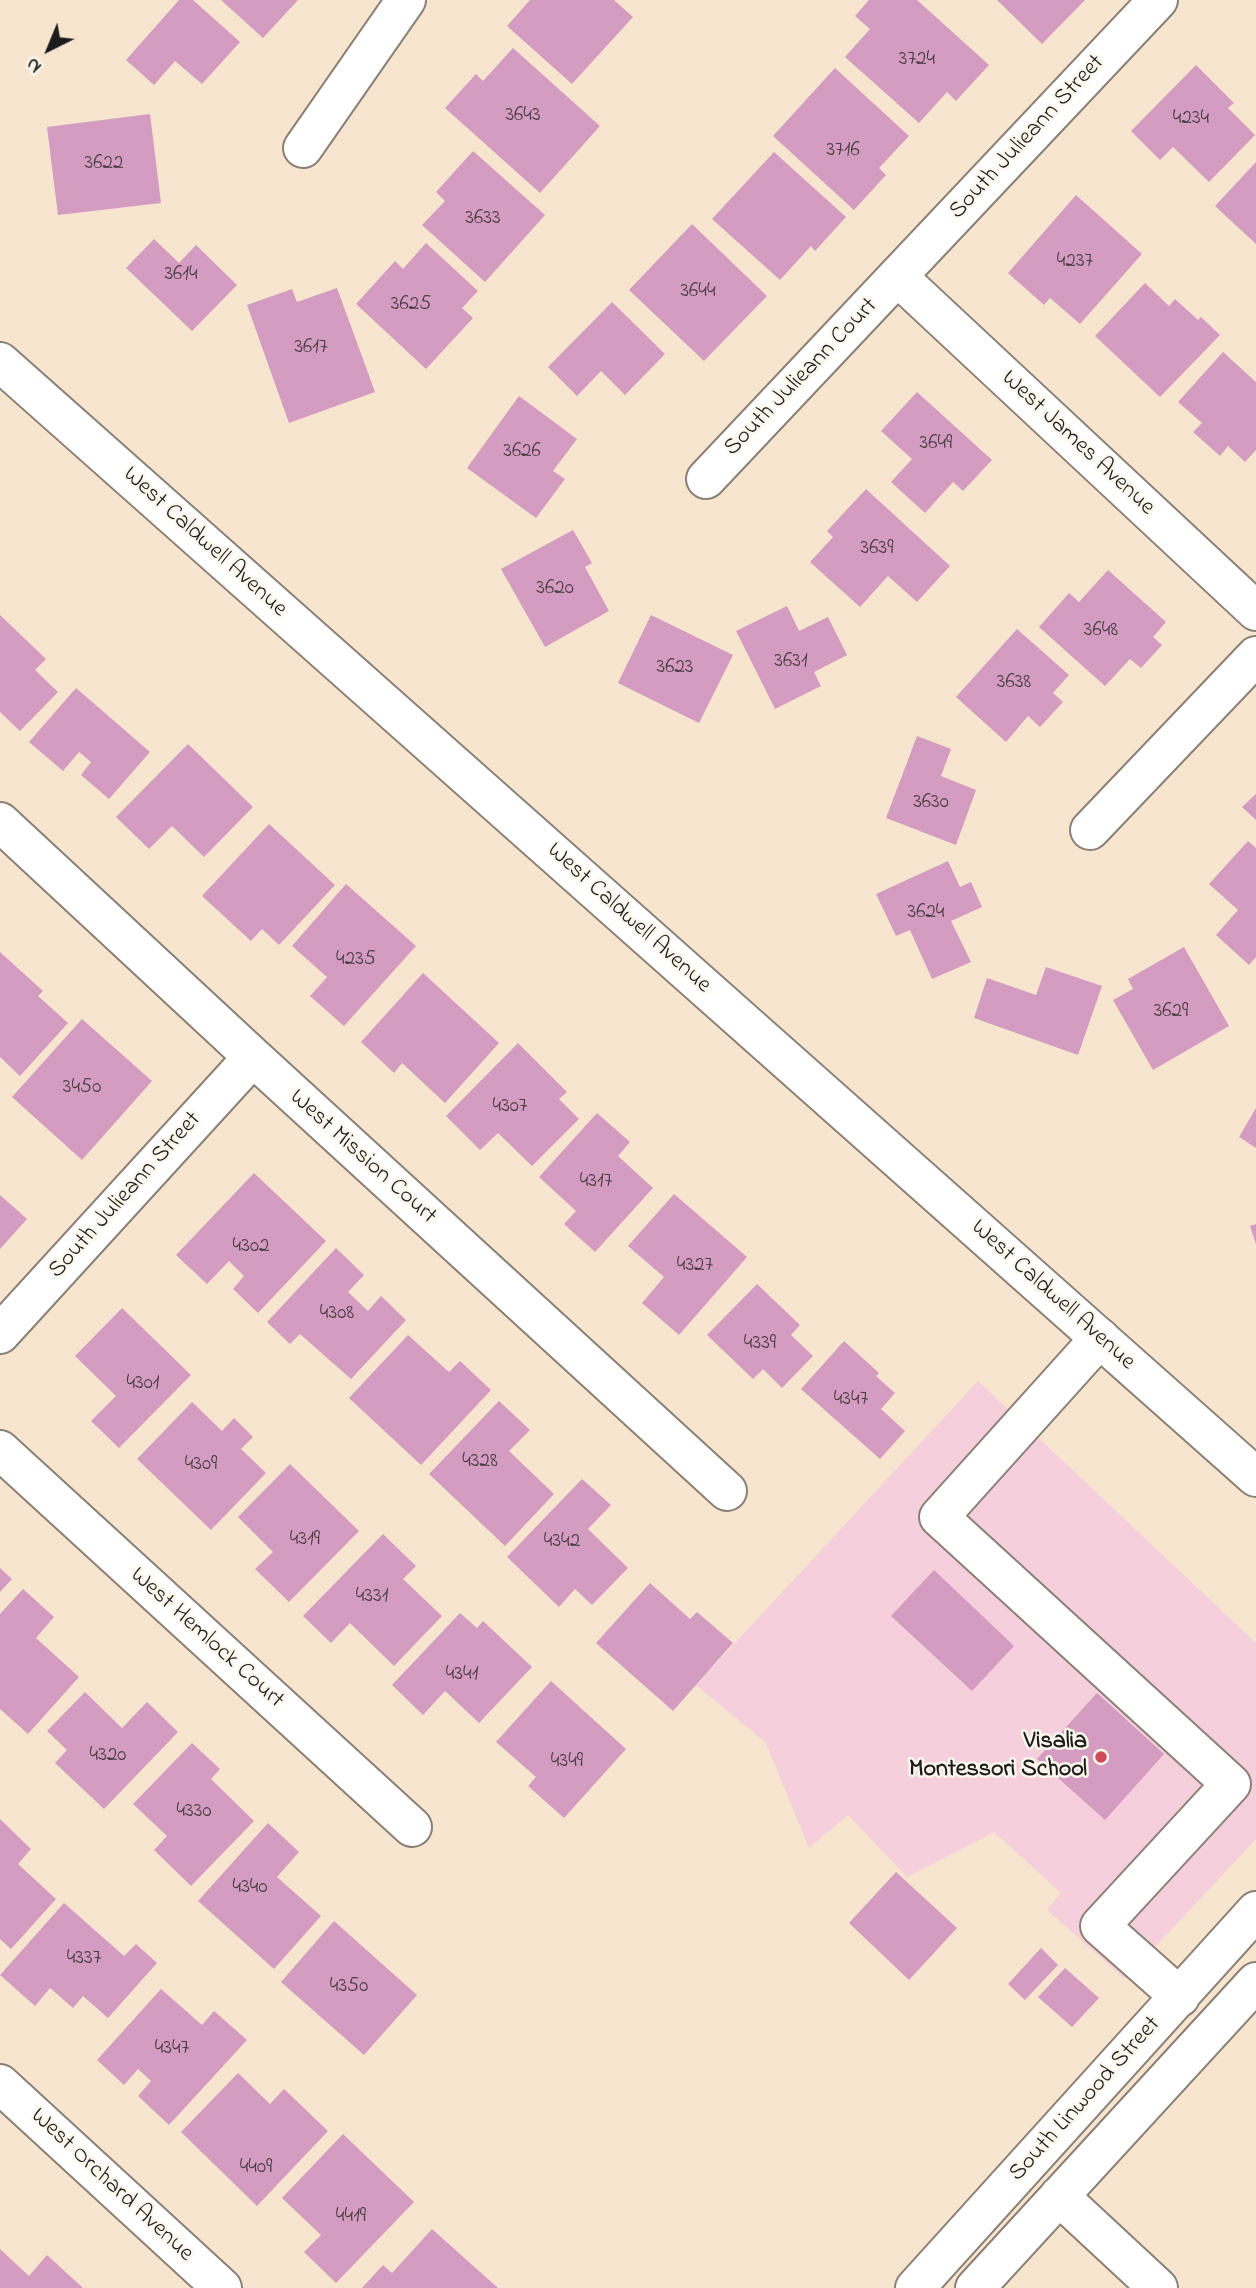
<!DOCTYPE html>
<html>
<head>
<meta charset="utf-8">
<style>
  body { margin:0 }
  #map { position:relative; width:1256px; height:2288px; overflow:hidden; background:#f7e5cf; font-family:"Indie Flower",sans-serif }
  canvas { display:block }
  .north { position:absolute; left:14px; top:14px; width:70px; height:70px; -webkit-text-stroke:5px #fbf7ec; paint-order:stroke; rotate:223deg; font-size:19px; font-weight:700; line-height:28px; text-align:center; color:#1c1c1c }
  .north::after { content:''; display:block; margin:auto; width:24px; height:32px; background:#1c1c1c; clip-path:polygon(50% 0,100% 100%,50% 72%,0 100%) }
</style>
</head>
<body>
<div id="map">
<canvas width="1256" height="2288"></canvas>
<div class="north">N</div>
</div>
<script>
const g = document.querySelector('canvas').getContext('2d');
g.lineJoin = 'round';
function fill(path, color) { g.fillStyle = color; g.fill(path, 'evenodd'); }
const shape = rows => new Path2D(rows.map(r => 'M' + r).join(''));
function strokePath(path, color, width, dash) { g.strokeStyle = color; g.lineWidth = width; g.lineCap = dash ? 'butt' : 'round'; g.setLineDash(dash || []); g.stroke(path); }
function drawText(font, color, halo, rows, align = 'center') {
  g.font = font + ' "Indie Flower",sans-serif'; g.lineWidth = 5; g.setLineDash([]); g.textBaseline = 'middle'; g.strokeStyle = halo; g.fillStyle = color; for (const [text, x, y, turn = 0] of rows) {
    g.save(); g.translate(x, y); g.rotate((+turn || 0) * Math.PI / 180); g.textAlign = isNaN(turn) ? turn : align; if (halo) g.strokeText(text, 0, 0); g.fillText(text, 0, 0); g.restore();
  }
}
fill(shape([
  [978,1381,1256,1643,1256,1839,1125,1979,1047,1910,1061,1893,994,1832,907,1877,848,1815,809,1848,766,1743,696,1685]
]), '#f5cfdb');
fill(shape([
  [179,0,193,0,240,42,202,84,175,61,154,85,126,60],
  [221,0,298,0,263,38],
  [530,0,614,0,633,17,572,84,507,26],
  [869,0,917,0,989,65,956,101,947,92,919,123,845,57,870,29,855,16],
  [997,0,1085,0,1042,44],
  [513,48,600,126,540,193,445,108,476,74,483,81],
  [1196,65,1234,103,1228,108,1255,135,1209,182,1173,147,1160,160,1131,131],
  [835,68,909,136,879,168,886,175,854,210,773,136],
  [150,114,161,203,58,215,47,127],
  [473,151,545,215,485,282,422,225,445,201,436,192],
  [774,152,846,217,815,251,811,246,780,280,712,219],
  [1256,162,1256,244,1215,206],
  [1076,195,1142,254,1080,324,1050,298,1044,305,1008,273],
  [692,224,767,296,704,361,629,290],
  [154,239,179,263,196,245,237,285,192,331,126,268],
  [426,243,478,291,462,308,473,318,426,369,356,304,395,261,403,269],
  [1145,283,1169,306,1175,299,1198,320,1201,317,1220,335,1160,397,1095,336],
  [337,288,375,392,289,423,247,305,292,289,297,302],
  [612,302,665,354,625,395,601,371,577,396,548,367],
  [1223,352,1256,382,1256,450,1245,462,1228,446,1220,456,1193,432,1202,423,1178,402],
  [917,392,992,460,963,491,953,482,925,513,891,482,912,459,881,431],
  [519,396,577,439,553,471,565,479,536,518,467,468],
  [866,489,950,566,917,602,888,576,860,607,810,562,833,537,827,531],
  [573,530,592,563,585,567,609,611,545,647,501,569],
  [1108,570,1166,622,1153,637,1162,645,1141,668,1130,659,1105,686,1039,627,1069,593,1079,602],
  [787,606,799,631,828,617,847,655,814,672,821,686,775,709,736,631],
  [0,615,46,659,35,670,58,692,20,731,0,712],
  [651,615,733,655,699,723,618,683],
  [1017,629,1069,675,1053,693,1063,702,1040,727,1028,716,1006,742,956,697],
  [76,688,150,752,109,799,81,775,91,762,79,752,63,771,29,742],
  [917,736,951,749,941,776,976,790,956,845,886,818],
  [188,744,253,807,204,857,172,826,149,849,116,817],
  [1256,794,1256,820,1242,807],
  [269,824,335,885,279,945,262,929,251,941,202,896],
  [1248,841,1256,848,1256,957,1249,965,1216,935,1238,910,1209,884],
  [948,861,960,887,971,882,982,907,951,921,971,962,932,979,910,930,896,936,876,894],
  [346,884,416,946,344,1026,310,996,327,977,292,946],
  [1184,947,1229,1026,1153,1070,1113,1000,1133,989,1128,979],
  [0,952,43,991,38,996,68,1023,20,1076,0,1057],
  [1046,967,1102,986,1078,1055,974,1018,987,978,1036,995],
  [423,973,499,1043,445,1103,402,1063,394,1073,361,1042],
  [82,1019,152,1081,82,1160,12,1097],
  [518,1043,567,1092,559,1099,579,1119,532,1166,498,1133,480,1150,446,1116],
  [1256,1108,1256,1148,1239,1137],
  [597,1113,630,1142,618,1156,653,1188,595,1252,564,1224,576,1211,539,1177],
  [254,1173,326,1241,258,1313,233,1289,244,1276,229,1261,207,1284,176,1255],
  [674,1194,747,1257,679,1335,642,1303,664,1277,628,1246],
  [0,1195,27,1219,0,1249],
  [1256,1224,1256,1244,1250,1226],
  [336,1248,364,1275,348,1292,368,1311,381,1296,406,1320,351,1379,300,1334,290,1344,267,1322],
  [757,1284,800,1325,791,1335,813,1356,782,1388,763,1369,753,1379,707,1335],
  [122,1308,191,1375,119,1448,91,1421,116,1396,75,1356],
  [408,1335,449,1372,460,1361,491,1390,421,1465,349,1398],
  [844,1341,879,1373,876,1376,895,1393,881,1409,905,1431,880,1459,801,1389],
  [499,1401,530,1430,509,1451,554,1494,505,1546,429,1474],
  [192,1402,222,1431,234,1418,253,1437,241,1449,266,1473,211,1530,137,1459],
  [290,1464,359,1531,289,1602,255,1569,273,1552,238,1517],
  [582,1479,611,1505,588,1529,628,1568,592,1605,575,1589,559,1607,507,1557],
  [383,1534,416,1566,403,1579,442,1616,394,1666,350,1623,331,1643,303,1616],
  [0,1568,12,1579,0,1592],
  [934,1570,1014,1646,972,1691,891,1616],
  [650,1583,690,1619,697,1612,733,1643,673,1711,596,1643],
  [23,1589,54,1617,36,1638,79,1677,28,1734,0,1709,0,1614],
  [460,1613,477,1628,483,1621,532,1667,479,1723,445,1691,423,1715,392,1685],
  [551,1681,626,1749,564,1818,528,1786,536,1777,496,1742],
  [85,1692,122,1728,147,1702,178,1732,104,1809,55,1763,67,1750,47,1731],
  [1097,1693,1164,1754,1105,1820,1037,1759],
  [192,1743,220,1769,211,1779,254,1821,191,1886,154,1850,167,1836,133,1804],
  [0,1819,31,1849,18,1864,56,1899,11,1949,0,1939],
  [268,1823,299,1852,277,1877,321,1916,274,1969,198,1901],
  [896,1872,957,1928,909,1980,849,1923],
  [64,1903,124,1956,136,1944,157,1963,108,2018,83,1996,73,2008,50,1988,35,2006,0,1975],
  [334,1921,417,1995,364,2055,281,1982],
  [1041,1948,1058,1965,1025,2000,1008,1984],
  [1065,1968,1099,1998,1072,2027,1038,1997],
  [161,1989,202,2025,214,2011,247,2040,169,2125,138,2096,151,2081,138,2069,124,2085,97,2060],
  [238,2073,270,2104,284,2089,328,2131,257,2206,181,2132],
  [343,2134,414,2202,336,2283,304,2252,321,2235,282,2198],
  [432,2229,498,2288,362,2288,383,2265,392,2273],
  [0,2249,29,2276,47,2255,83,2288,0,2288]
]), '#d39cc0');
const minor = shape([
  [303,148,406,0],
  [898,277,1256,611],
  [706,479,1158,0],
  [0,822,253,1057,727,1491],
  [1090,830,1256,656],
  [0,1334,253,1057],
  [1100,1338,939,1517,1231,1784,1100,1926,1180,1997],
  [0,1450,412,1827],
  [0,2084,222,2288],
  [1059,2196,1158,2288],
  [915,2288,1256,1911],
  [975,2288,1256,1982]
]);
const major = shape([
  [0,362,1256,1477]
]);
strokePath(minor, '#8a8076', 42);
strokePath(major, '#8a8076', 42);
strokePath(minor, '#fff', 38);
strokePath(major, '#fff', 38);
for (const [x, y, r, color] of [
  [1101,1757,7,"#d1495b"]
]) { const dot = new Path2D(); dot.arc(x, y, r, 0, 2 * Math.PI); g.fillStyle = color; g.fill(dot); strokePath(dot, '#fbf7ec', 2.5); }
drawText('21px', '#4a3c45', null, [
  ["3724",917,61],
  ["3643",523,117],
  ["4234",1191,120],
  ["3716",843,152],
  ["3622",104,165],
  ["3633",483,220],
  ["4237",1075,263],
  ["3614",181,276],
  ["3644",698,293],
  ["3625",411,306],
  ["3617",311,349],
  ["3649",936,445],
  ["3626",522,453],
  ["3639",877,550],
  ["3620",555,590],
  ["3648",1101,632],
  ["3631",791,663],
  ["3623",675,669],
  ["3638",1014,684],
  ["3630",931,804],
  ["3624",926,914],
  ["4235",356,961],
  ["3629",1171,1013],
  ["3450",82,1089],
  ["4307",510,1108],
  ["4317",596,1183],
  ["4302",251,1248],
  ["4327",695,1267],
  ["4308",337,1315],
  ["4339",760,1345],
  ["4301",143,1385],
  ["4347",851,1401],
  ["4328",480,1463],
  ["4309",201,1466],
  ["4319",305,1541],
  ["4342",562,1543],
  ["4331",372,1598],
  ["4341",462,1676],
  ["4320",108,1757],
  ["4349",567,1763],
  ["4330",194,1813],
  ["4340",250,1889],
  ["4337",84,1960],
  ["4350",349,1988],
  ["4347",172,2050],
  ["4409",256,2169],
  ["4419",351,2218]
]);
drawText('24px', '#1c1c1c', '#fbf7ec', [
  ["South Julieann Street",1028,138,-47],
  ["South Julieann Court",802,378,-46],
  ["West James Avenue",1077,444,43],
  ["West Caldwell Avenue",204,543,42],
  ["West Caldwell Avenue",628,919,42],
  ["West Mission Court",362,1158,42],
  ["South Julieann Street",126,1196,-48],
  ["West Caldwell Avenue",1052,1296,42],
  ["West Hemlock Court",206,1639,42],
  ["South Linwood Street",1086,2100,-48],
  ["West Orchard Avenue",111,2186,43]
]);
drawText('bold 24px', '#1c1c1c', '#fbf7ec', [
  ["Visalia",1087,1743],
  ["Montessori School",1087,1771]
], 'right');
</script>
</body>
</html>
